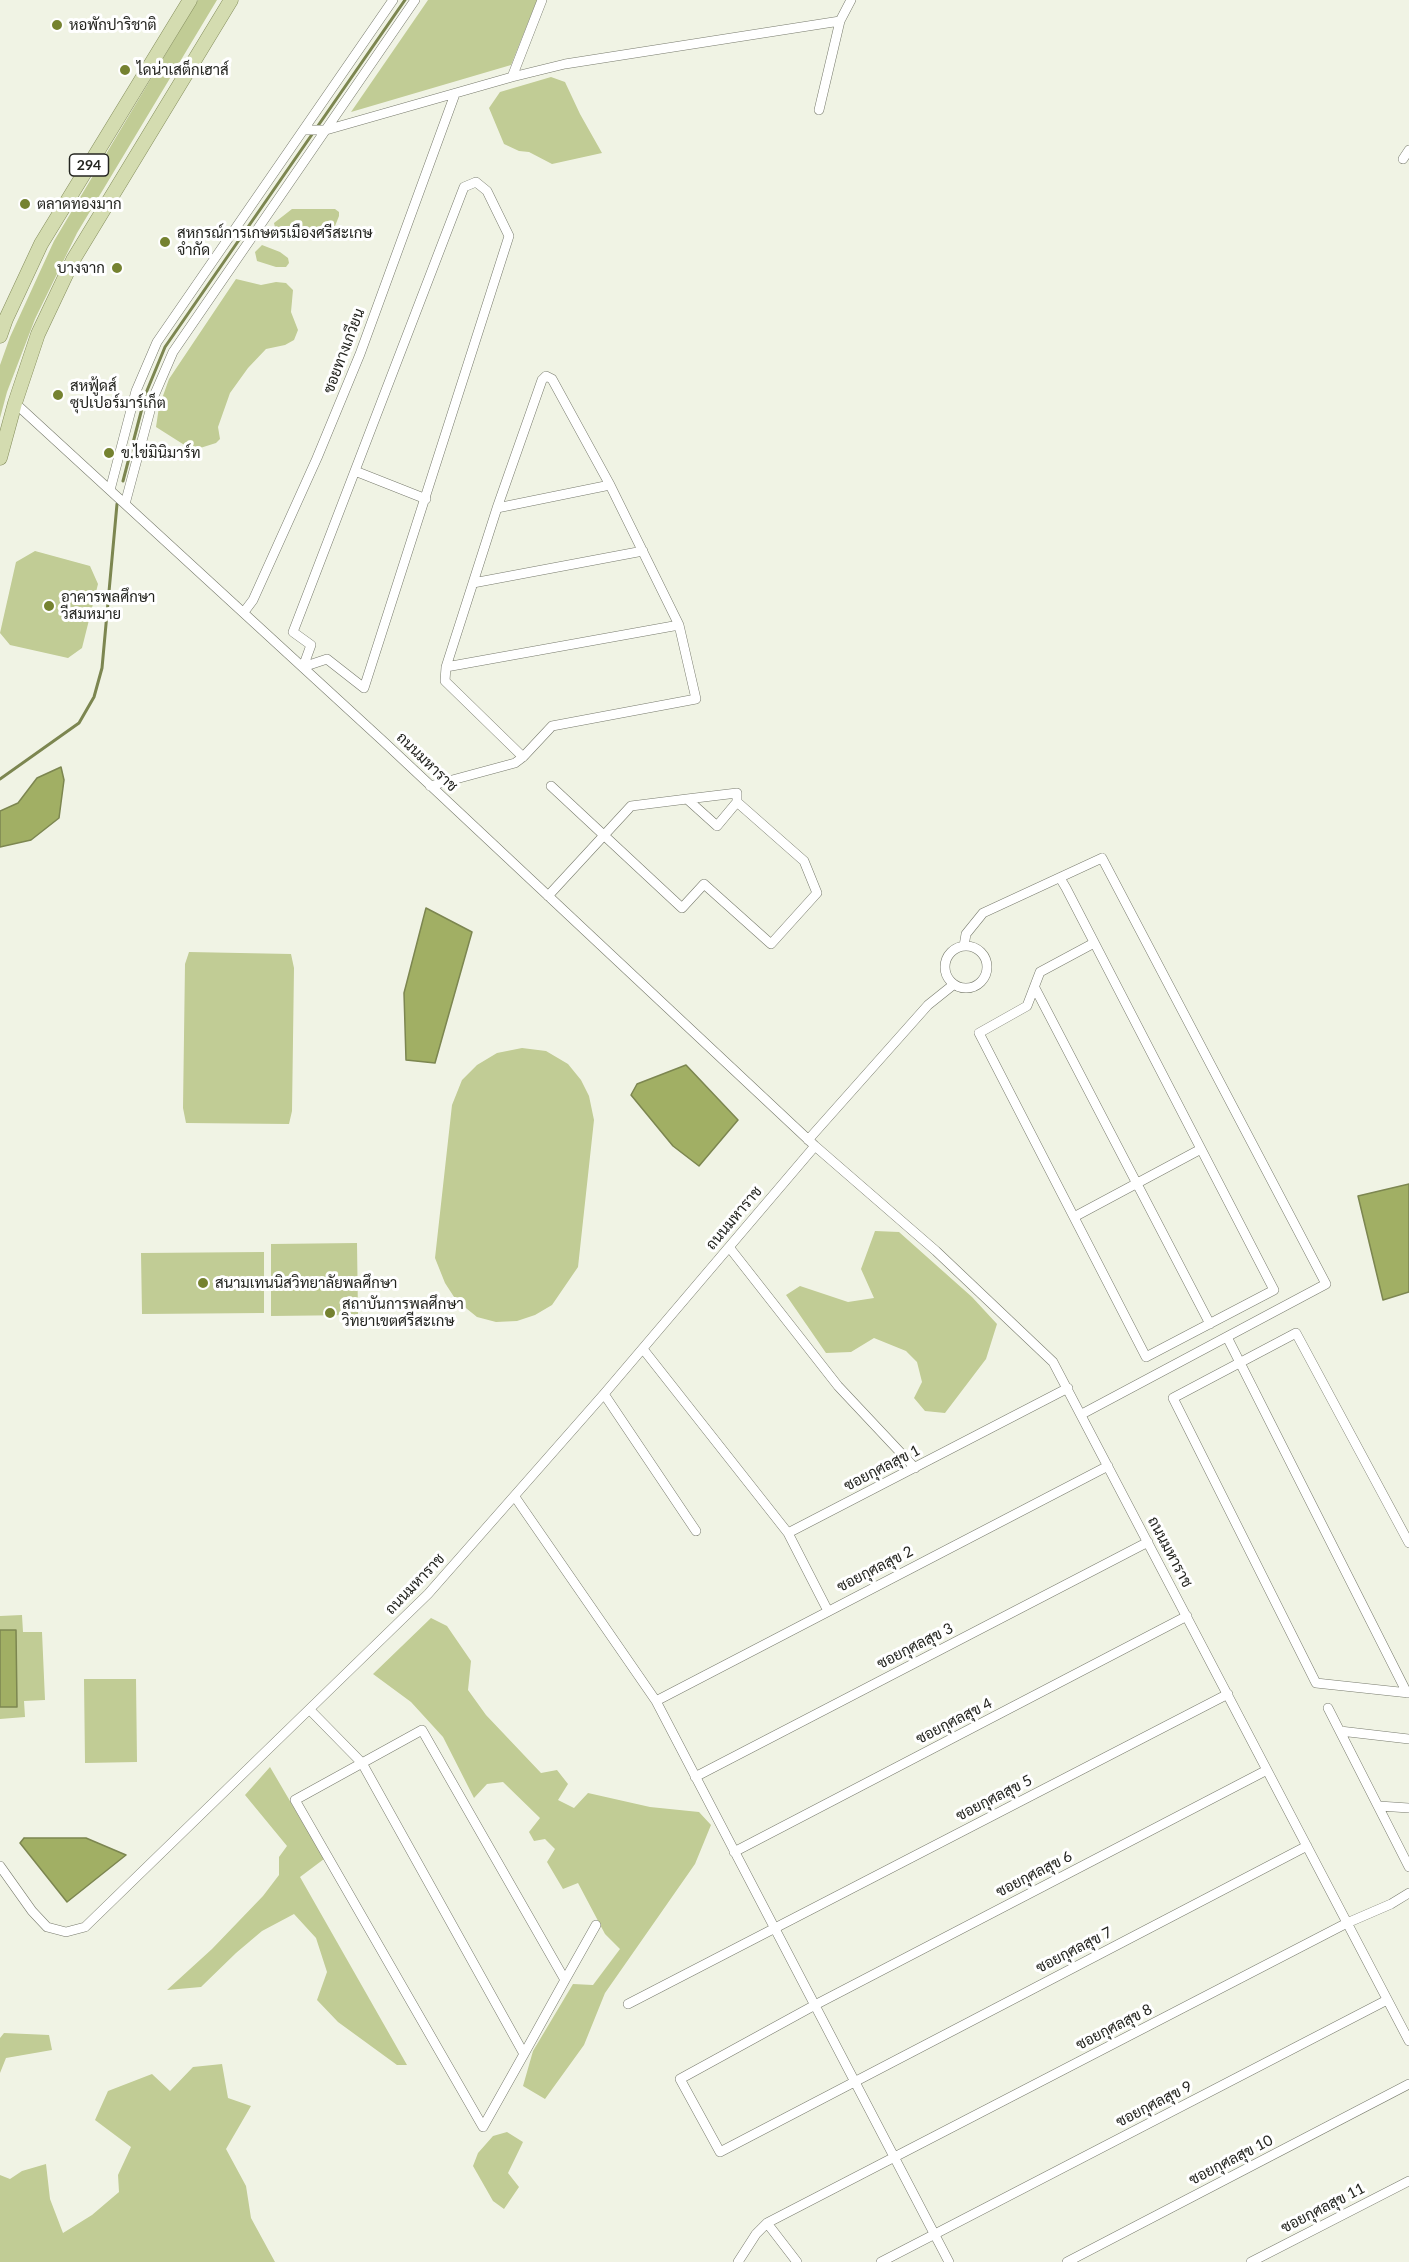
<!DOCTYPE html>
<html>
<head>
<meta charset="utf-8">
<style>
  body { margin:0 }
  canvas { display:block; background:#f0f3e4 }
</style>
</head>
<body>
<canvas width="1409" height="2262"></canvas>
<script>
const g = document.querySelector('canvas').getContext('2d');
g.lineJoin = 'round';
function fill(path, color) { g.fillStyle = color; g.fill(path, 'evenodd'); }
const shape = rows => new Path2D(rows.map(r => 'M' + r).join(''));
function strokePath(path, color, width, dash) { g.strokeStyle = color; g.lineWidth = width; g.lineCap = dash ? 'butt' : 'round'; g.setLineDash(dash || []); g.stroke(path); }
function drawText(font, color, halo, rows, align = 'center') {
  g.font = font + ' Lato,Sarabun,sans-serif'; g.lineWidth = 6; g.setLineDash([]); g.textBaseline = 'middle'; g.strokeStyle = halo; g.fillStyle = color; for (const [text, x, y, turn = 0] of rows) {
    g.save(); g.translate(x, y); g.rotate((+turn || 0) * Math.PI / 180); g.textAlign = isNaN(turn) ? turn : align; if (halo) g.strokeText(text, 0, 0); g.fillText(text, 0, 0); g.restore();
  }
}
fill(shape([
  [198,0,217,0,77,233,35,319,7,392,0,418,0,365,10,337,54,241],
  [428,0,537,0,511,65,351,112],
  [551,77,565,82,580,114,602,153,552,164,529,152,519,151,504,144,489,108,500,92],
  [292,209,335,209,339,212,339,216,335,226,325,232,305,227,300,234,290,239,276,232,274,223],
  [262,245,280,252,288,258,289,263,286,267,276,267,257,261,255,252],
  [236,279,261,285,276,282,286,283,293,290,291,312,298,330,294,340,285,345,266,349,248,368,230,393,218,427,220,439,216,443,197,449,186,446,156,427,159,407,169,379],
  [35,551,90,566,98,584,82,648,68,658,10,645,0,633,16,562],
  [189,952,291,954,294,968,292,1111,289,1124,186,1123,183,1108,185,964],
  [522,1048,546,1051,568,1064,581,1080,589,1096,594,1120,578,1267,552,1305,535,1315,517,1321,496,1322,477,1317,456,1300,445,1283,435,1258,452,1105,462,1080,477,1065,497,1053],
  [875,1231,899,1232,972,1297,997,1324,986,1359,945,1413,925,1411,914,1398,922,1382,917,1362,906,1351,874,1338,851,1352,826,1353,786,1295,800,1286,848,1302,874,1298,861,1269],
  [357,1243,358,1315,271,1316,271,1244],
  [264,1252,264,1313,142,1314,141,1253],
  [22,1615,23,1632,42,1632,45,1700,24,1701,25,1717,0,1719,0,1616],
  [431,1618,447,1626,471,1661,468,1690,486,1715,541,1773,557,1770,568,1784,558,1800,574,1808,588,1793,650,1807,699,1812,711,1825,695,1864,605,1993,584,2045,545,2099,523,2086,533,2051,573,1984,593,1985,620,1949,605,1934,578,1883,563,1889,547,1862,555,1849,545,1839,534,1841,529,1832,540,1818,503,1782,487,1784,474,1798,443,1737,411,1702,373,1674],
  [84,1679,136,1679,137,1762,85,1763],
  [270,1767,324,1859,300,1877,407,2065,397,2065,338,2022,317,2000,327,1972,316,1938,294,1914,262,1931,236,1953,201,1987,167,1990,212,1949,263,1896,279,1875,279,1857,287,1846,245,1795],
  [4,2033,49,2035,52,2050,6,2058,0,2073,0,2038],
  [222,2064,228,2098,251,2106,226,2149,246,2186,251,2218,275,2262,0,2262,0,2175,10,2179,22,2171,46,2164,50,2199,63,2233,92,2215,119,2192,118,2175,131,2147,95,2120,108,2091,152,2074,170,2091,193,2067],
  [507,2132,523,2142,508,2173,519,2187,504,2209,493,2201,473,2166,478,2153,493,2136]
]), '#c1cc95');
const water = shape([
  [61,767,64,780,59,818,31,840,0,847,0,811,18,803,37,778,61,767],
  [426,908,472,932,435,1063,406,1060,404,993,426,908],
  [686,1065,738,1120,699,1166,673,1146,631,1095,637,1084,686,1065],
  [1409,1184,1409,1292,1383,1300,1358,1196,1409,1184],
  [0,1630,16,1630,17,1707,0,1707,0,1630],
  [24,1838,86,1838,126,1855,67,1902,20,1843,24,1838]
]);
fill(water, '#a1af64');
strokePath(water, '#7c8650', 1.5);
strokePath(shape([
  [123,481,146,393,165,347,405,0],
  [0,779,79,723,94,697,102,668,117,504]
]), '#7c8650', 3);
const street = shape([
  [512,77,542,0],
  [819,110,840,21,851,0],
  [304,130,326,130,512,77,565,64,840,21],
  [1403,159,1409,150],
  [476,182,487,191,509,236,364,688,327,659,303,667,311,645,293,632,464,187,476,182],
  [15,403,383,741,815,1146,936,1251,1053,1362,1409,2041],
  [355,471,426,499],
  [110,490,136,391,157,342,393,0],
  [125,504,154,396,173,352,415,0],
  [497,508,610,485],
  [473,583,643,551],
  [244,612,253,600,317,458,360,354,455,94],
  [446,667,679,625],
  [430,786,515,763,523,757,552,726,696,699,679,625,610,485,552,379,546,376,542,380,497,508,446,667,445,681,523,757],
  [551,786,682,908,704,884,771,944,817,893,804,861,737,802],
  [1060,878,1066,888,1274,1290,1146,1357,979,1033,1027,1006,1040,972,1094,943],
  [548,896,631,806,687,799,737,793,737,802,717,826,687,799],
  [964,946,966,934,983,913,1102,858,1326,1284,1082,1414],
  '945 967a21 21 0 1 1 42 0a21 21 0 1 1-42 0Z',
  [1035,988,1210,1324],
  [808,1140,928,1005,953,985],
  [1074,1217,1201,1149],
  [729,1247,838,1386,915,1468],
  [1227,1337,1407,1693],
  [643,1349,788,1533],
  [604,1394,696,1531],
  [515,1497,656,1701,949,2262],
  [1409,1543,1296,1333,1173,1398,1316,1683,1409,1693],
  [828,1611,788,1533,1068,1388],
  [656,1701,1108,1466],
  [1328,1708,1409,1867],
  [310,1710,362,1763,524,2054],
  [1340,1731,1409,1739],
  [1267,1770,815,2005,680,2079,720,2152,1307,1846],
  [695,1777,1148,1542],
  [1379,1806,1409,1808],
  [734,1852,1187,1616],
  [0,1866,32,1911,47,1927,66,1932,85,1927,428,1594,604,1394,815,1146],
  [565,1980,422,1730,295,1800,483,2127,524,2054,565,1980,596,1925],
  [628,2004,1228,1694],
  [767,2223,797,2262],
  [738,2262,756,2234,767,2223,1347,1923,1391,1904,1409,1893],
  [881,2262,1387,2000],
  [1067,2262,1409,2084],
  [1251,2262,1409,2181]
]);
const primary = shape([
  [0,336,6,319,41,244,190,0],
  [0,458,15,403,38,334,73,260,231,0]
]);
strokePath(street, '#787b6d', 10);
strokePath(primary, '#848d5c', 15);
strokePath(street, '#fff', 9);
strokePath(primary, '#d4dcb0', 14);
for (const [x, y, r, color] of [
  [57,25,6,"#758230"],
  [125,70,6,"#758230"],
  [25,204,6,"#758230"],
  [165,242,6,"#758230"],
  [117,268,6,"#758230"],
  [58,395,6,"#758230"],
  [109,453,6,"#758230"],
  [49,606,6,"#758230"],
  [203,1283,6,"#758230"],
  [330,1313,6,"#758230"]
]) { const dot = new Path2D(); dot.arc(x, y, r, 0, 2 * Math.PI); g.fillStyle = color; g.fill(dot); strokePath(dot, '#fff', 2); }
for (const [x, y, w] of [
  [89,165,39]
]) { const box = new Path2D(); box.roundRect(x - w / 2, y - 11, w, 22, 4.5); g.fillStyle = '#fff'; g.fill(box); strokePath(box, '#242520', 1.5); }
drawText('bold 14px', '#242520', null, [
  ["294",89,165]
]);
drawText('15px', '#242520', '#fff', [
  ["หอพักปาริชาติ",69,25],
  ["ไดน่าเสต็กเฮาส์",137,70],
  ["ตลาดทองมาก",37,204],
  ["สหกรณ์การเกษตรเมืองศรีสะเกษ",177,233],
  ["จำกัด",177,250],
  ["บางจาก",105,268,"right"],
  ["สหฟู้ดส์",70,386],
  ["ซุปเปอร์มาร์เก็ต",70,403],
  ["ข.ไข่มินิมาร์ท",121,453],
  ["อาคารพลศึกษา",61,597],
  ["วีสมหมาย",61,614],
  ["สนามเทนนิสวิทยาลัยพลศึกษา",215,1283],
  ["สถาบันการพลศึกษา",342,1304],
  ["วิทยาเขตศรีสะเกษ",342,1321]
], 'left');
drawText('15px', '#242520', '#fff', [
  ["ซอยทางเกวียน",344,351,-69],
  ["ถนนมหาราช",427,762,44],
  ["ถนนมหาราช",734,1218,-50],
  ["ซอยกุศลสุข 1",882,1468,-27],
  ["ถนนมหาราช",1170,1552,62],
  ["ซอยกุศลสุข 2",875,1569,-27],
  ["ถนนมหาราช",415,1584,-46],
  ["ซอยกุศลสุข 3",915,1646,-27],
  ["ซอยกุศลสุข 4",954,1721,-27],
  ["ซอยกุศลสุข 5",994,1798,-27],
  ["ซอยกุศลสุข 6",1034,1874,-27],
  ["ซอยกุศลสุข 7",1074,1950,-27],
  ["ซอยกุศลสุข 8",1114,2027,-27],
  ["ซอยกุศลสุข 9",1154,2104,-27],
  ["ซอยกุศลสุข 10",1231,2160,-27],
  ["ซอยกุศลสุข 11",1323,2208,-27]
]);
</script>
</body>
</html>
